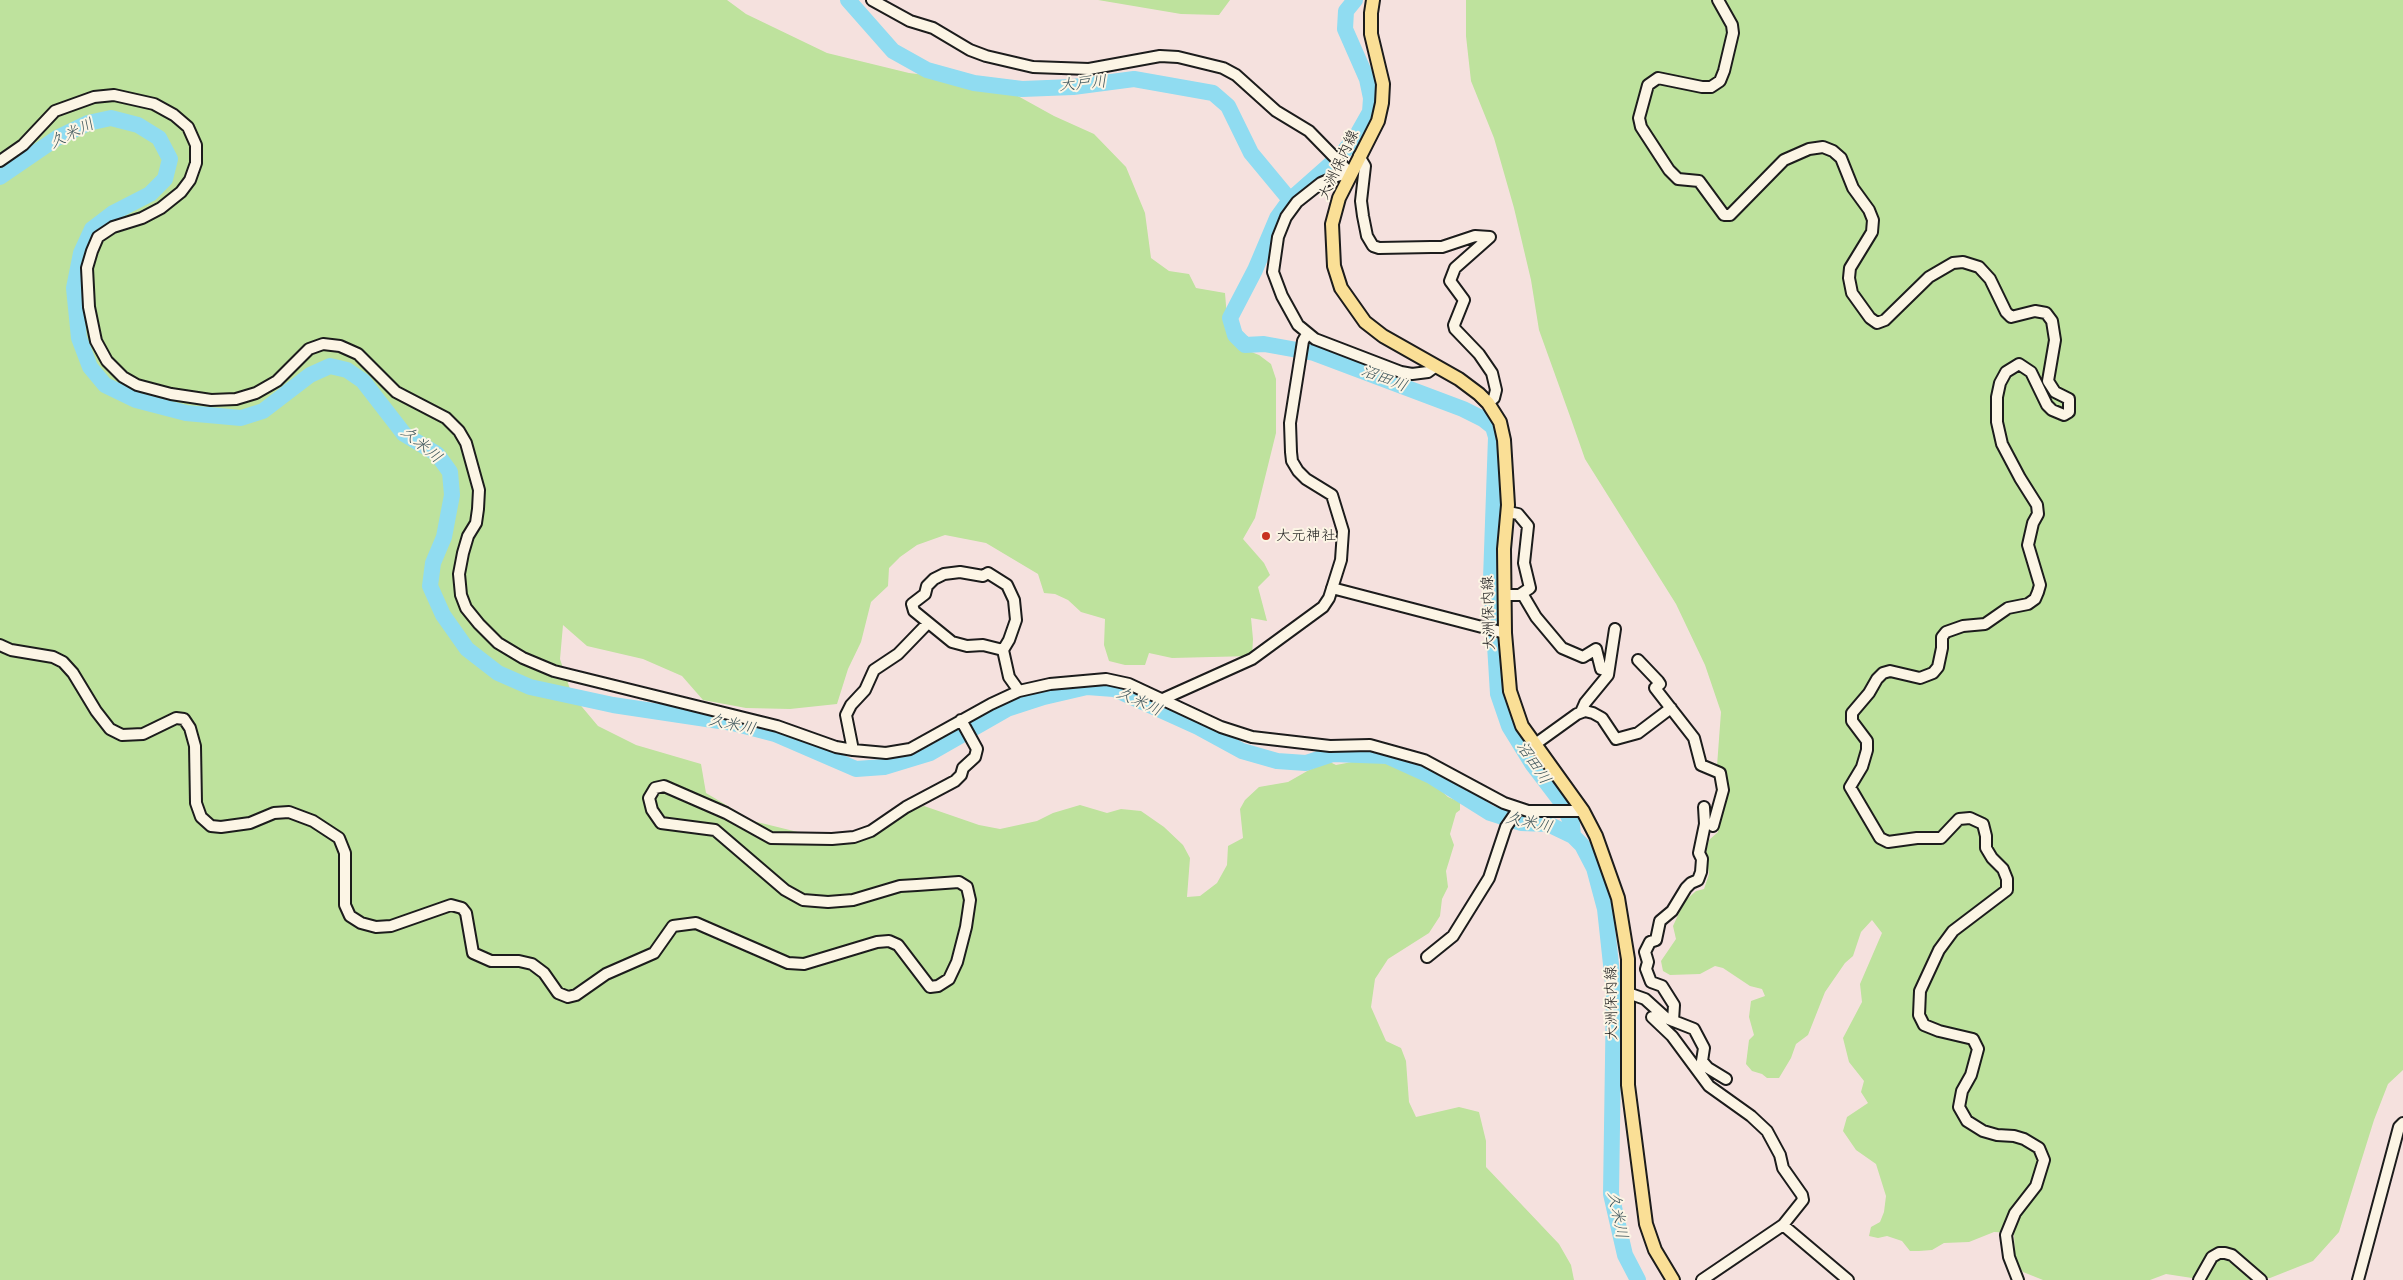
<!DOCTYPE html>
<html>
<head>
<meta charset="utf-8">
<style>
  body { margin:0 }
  canvas { display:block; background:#f5e1de }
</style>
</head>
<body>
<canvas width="2403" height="1280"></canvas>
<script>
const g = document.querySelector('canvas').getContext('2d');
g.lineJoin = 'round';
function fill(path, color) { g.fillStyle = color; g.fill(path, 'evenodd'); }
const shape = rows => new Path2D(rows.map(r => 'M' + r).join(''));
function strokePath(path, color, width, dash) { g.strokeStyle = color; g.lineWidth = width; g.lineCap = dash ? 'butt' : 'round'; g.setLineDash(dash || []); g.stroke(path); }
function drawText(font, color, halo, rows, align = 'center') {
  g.font = font + ' "Shantell Sans","Klee One",sans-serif'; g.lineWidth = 4; g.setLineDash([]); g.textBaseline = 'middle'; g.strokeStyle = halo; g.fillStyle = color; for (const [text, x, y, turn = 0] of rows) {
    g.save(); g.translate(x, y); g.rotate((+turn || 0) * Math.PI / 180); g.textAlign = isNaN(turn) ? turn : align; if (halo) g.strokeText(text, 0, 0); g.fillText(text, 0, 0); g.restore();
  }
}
fill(shape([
  [0,0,727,0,746,14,827,53,909,73,966,80,1007,90,1054,116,1094,134,1126,167,1145,213,1151,258,1169,271,1189,274,1196,288,1225,293,1228,330,1241,348,1259,355,1271,364,1276,379,1276,433,1255,518,1243,539,1264,563,1270,575,1258,587,1267,621,1251,618,1253,639,1252,656,1172,658,1149,653,1145,665,1125,665,1109,661,1104,645,1105,619,1081,612,1068,600,1055,594,1044,593,1038,574,986,543,945,535,917,545,900,557,889,568,888,586,871,602,861,642,848,669,837,704,790,709,746,708,703,700,682,676,643,659,587,646,563,625,560,659,572,695,598,726,636,745,701,764,706,793,753,821,810,835,856,833,924,806,979,825,1000,829,1037,821,1053,813,1080,805,1107,813,1121,809,1141,811,1164,827,1183,845,1190,858,1187,897,1200,896,1217,883,1227,865,1228,846,1243,838,1240,809,1245,800,1259,787,1288,782,1309,770,1330,762,1336,765,1357,761,1391,764,1426,777,1448,797,1460,802,1460,810,1456,813,1450,834,1454,845,1446,871,1448,887,1442,899,1440,916,1429,933,1388,959,1375,979,1371,1007,1386,1041,1401,1048,1406,1061,1409,1102,1416,1117,1459,1107,1479,1112,1486,1141,1486,1167,1559,1244,1571,1265,1574,1280,0,1280],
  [1098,0,1230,0,1219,15,1181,14],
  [1466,0,2403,0,2403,1070,2388,1084,2374,1120,2339,1232,2313,1261,2270,1278,2247,1280,2205,1280,2166,1274,2150,1280,2043,1280,2023,1272,2015,1260,2014,1233,1994,1232,1969,1242,1944,1243,1932,1250,1919,1251,1910,1251,1902,1241,1887,1236,1878,1238,1869,1236,1871,1227,1880,1222,1884,1212,1886,1196,1876,1164,1856,1150,1843,1131,1847,1117,1868,1103,1861,1092,1864,1081,1849,1062,1843,1038,1862,1002,1860,984,1882,933,1872,920,1861,932,1853,956,1845,963,1825,992,1808,1035,1796,1044,1791,1058,1779,1078,1767,1078,1762,1074,1752,1071,1746,1064,1749,1040,1754,1035,1749,1017,1751,1001,1765,996,1762,989,1750,986,1723,968,1715,966,1700,974,1670,975,1663,971,1661,961,1676,939,1673,926,1679,913,1686,900,1696,891,1704,889,1709,874,1706,852,1709,840,1718,832,1717,821,1725,776,1717,766,1721,712,1705,665,1676,604,1585,459,1571,419,1539,330,1531,280,1514,208,1494,138,1471,81,1466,36]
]), '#bee29d');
strokePath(shape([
  [848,0,893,51,927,70,974,83,1022,89,1073,87,1134,79,1213,93,1228,106,1251,153,1290,200],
  [1355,0,1346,11,1345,29,1367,79,1371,98,1370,112,1357,135,1342,154,1290,200,1277,218,1255,270,1230,318,1235,335,1245,345,1264,344,1314,353,1463,409,1483,419,1493,427,1496,437,1491,579,1498,694,1509,726,1533,765,1562,803,1572,824,1573,836],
  [0,177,57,138,88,123,111,118,138,125,159,138,170,159,165,179,150,194,113,213,92,229,81,253,74,288,79,338,90,367,105,385,136,400,186,413,241,418,263,411,310,375,330,366,347,370,363,381,404,434,437,454,450,472,452,495,444,537,433,563,430,586,443,615,467,649,498,673,530,687,613,705,733,723,775,734,856,769,884,767,930,753,1007,709,1044,697,1087,687,1114,689,1198,727,1242,751,1277,761,1306,763,1333,754,1387,756,1431,776,1490,813,1521,823,1548,824,1573,836,1582,845,1594,868,1605,909,1614,992,1611,1194,1625,1255,1638,1280]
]), '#90dcf1', 16);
const minor = shape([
  [872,0,910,21,933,28,970,50,986,56,1033,67,1089,69,1160,56,1178,57,1223,68,1236,75,1276,111,1309,131,1350,173],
  [1718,0,1732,25,1733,33,1724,71,1720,81,1711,87,1702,87,1658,78,1648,85,1639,118,1641,127,1669,170,1678,179,1699,181,1724,215,1730,215,1784,160,1809,149,1823,147,1833,151,1841,158,1853,188,1869,210,1873,220,1872,232,1850,268,1849,278,1852,293,1870,318,1877,323,1885,320,1929,277,1953,263,1963,262,1979,267,1990,279,2006,312,2011,317,2035,311,2046,313,2052,321,2055,340,2048,381,2055,392,2069,399,2069,412,2064,415,2052,410,2047,405,2031,372,2019,364,2006,372,2000,383,1997,397,1997,422,2002,444,2020,478,2037,505,2038,514,2033,523,2028,545,2040,585,2038,592,2035,599,2028,604,2008,608,1985,624,1963,626,1946,632,1942,637,1942,648,1938,667,1933,673,1920,678,1890,671,1883,673,1877,679,1869,693,1852,713,1852,721,1867,741,1867,750,1862,767,1850,787,1880,838,1888,842,1917,838,1941,838,1959,819,1970,818,1983,824,1986,836,1986,848,1992,858,2003,869,2007,879,2007,890,1953,931,1939,950,1920,991,1919,1015,1924,1025,1939,1031,1973,1039,1978,1049,1971,1075,1962,1091,1959,1107,1967,1121,1983,1131,1997,1135,2014,1136,2024,1139,2039,1148,2044,1160,2036,1186,2015,1213,2006,1235,2009,1257,2018,1280],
  [1359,156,1365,166,1361,201,1363,216,1367,236,1373,246,1379,248,1431,247,1442,247,1475,236,1490,237,1455,268,1450,281,1464,300,1454,325,1455,329,1479,354,1492,373,1496,390,1494,398,1488,403],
  [0,161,23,145,55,111,94,97,114,95,154,104,174,115,188,127,196,145,196,163,190,180,181,192,161,208,142,218,113,227,98,237,92,251,87,268,89,307,96,341,107,361,123,377,137,385,171,394,211,400,236,399,256,393,277,381,309,349,323,344,340,346,358,354,396,392,446,418,459,431,466,443,479,490,478,509,476,523,468,536,463,553,459,574,461,595,466,608,479,624,498,643,523,658,554,671,777,726,836,747,853,750,886,753,910,749,991,704,1019,691,1050,684,1106,679,1129,684,1221,727,1252,737,1330,746,1370,745,1424,760,1504,803,1528,811,1583,811],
  [1350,173,1337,176,1321,183,1297,202,1286,217,1278,237,1273,272,1282,296,1298,325,1315,339,1401,372,1412,374,1428,372,1436,366],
  [1508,512,1518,514,1528,526,1524,563,1530,588,1521,594],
  [1332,588,1505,633],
  [1505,595,1523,595,1536,617,1562,648,1583,657,1596,649,1601,669,1608,671],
  [0,645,11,650,53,657,63,662,73,673,96,711,110,729,122,735,143,734,176,718,184,719,190,728,195,746,196,803,201,817,211,826,221,827,250,823,274,813,289,812,313,821,339,838,345,853,345,905,350,916,361,923,376,927,391,926,451,905,462,908,466,913,473,953,491,961,519,961,532,964,544,973,558,993,568,997,576,995,606,974,654,953,673,926,696,923,788,963,804,964,877,942,889,941,898,945,930,987,938,986,949,979,957,962,966,927,970,900,967,887,959,882,917,885,900,886,853,900,828,902,803,900,785,890,715,830,661,823,652,810,649,798,655,788,664,786,726,813,771,838,832,839,854,837,871,831,906,807,955,781,961,775,963,768,975,757,977,749,961,720],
  [1003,650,1009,640,1016,620,1014,600,1007,585,988,573,983,576,960,572,944,574,934,579,927,586,925,594,912,604,914,611,952,642,967,646,983,645,1003,650,1009,677,1019,691],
  [1638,660,1658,681,1660,684,1655,688,1694,738,1701,765,1720,773,1723,790,1713,826],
  [1163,699,1252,659,1323,607,1329,598,1341,560,1343,531,1332,495,1306,479,1298,471,1292,461,1291,452,1290,423,1303,341,1307,334],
  [1581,712,1585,703,1608,675,1615,629],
  [1534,745,1577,714,1585,711,1593,713,1602,718,1616,739,1638,733,1671,708],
  [853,750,846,715,851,705,865,690,874,670,898,654,928,623],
  [1427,957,1453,936,1489,878,1506,827,1519,808],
  [1628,993,1645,999,1666,1018,1694,1029,1704,1048,1702,1061,1708,1068,1726,1079],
  [1652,1017,1672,1036,1709,1086,1751,1116,1767,1131,1780,1155,1783,1168,1802,1195,1803,1200,1783,1225,1702,1280],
  [1673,1021,1674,1005,1662,986,1651,982,1646,969,1648,962,1645,952,1650,942,1656,940,1660,921,1672,911,1686,888,1691,883,1698,880,1701,872,1702,859,1699,853,1705,824,1704,807],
  [1783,1225,1848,1280],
  [2199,1280,2212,1257,2219,1253,2225,1253,2232,1255,2261,1280],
  [2358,1280,2399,1127,2403,1123]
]);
const major = shape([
  [1373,0,1371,13,1371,34,1383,84,1382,103,1378,121,1339,198,1332,224,1334,266,1341,288,1365,322,1383,336,1459,379,1479,394,1488,403,1500,422,1504,440,1508,505,1504,549,1505,633,1510,691,1522,726,1583,811,1596,836,1618,898,1628,959,1628,1085,1646,1224,1655,1250,1673,1280]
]);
strokePath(minor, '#1c1c1c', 14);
strokePath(major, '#1c1c1c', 16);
strokePath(minor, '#fcf5e5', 10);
strokePath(major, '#fadf96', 12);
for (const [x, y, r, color] of [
  [1266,536,5,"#c8321e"]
]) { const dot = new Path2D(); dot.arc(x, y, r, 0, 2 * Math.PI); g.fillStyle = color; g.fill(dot); strokePath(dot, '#fcf5e5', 2); }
drawText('15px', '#1c1c1c', '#fcf5e5', [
  ["大洲保内線",1339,165,-65],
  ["大洲保内線",1489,613,-92],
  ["大洲保内線",1612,1003,-91]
]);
drawText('15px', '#1c1c1c', '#fcf5e5', [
  ["大元神社",1276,536]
], 'left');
drawText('italic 16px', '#3f565c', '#fcf5e5', [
  ["大戸川",1083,84,-5],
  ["久米川",72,134,-26],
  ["沼田川",1384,379,21],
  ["久米川",421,445,40],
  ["久米川",1139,702,25],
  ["久米川",732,725,12],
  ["沼田川",1533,763,56],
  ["久米川",1529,823,13],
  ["久米川",1617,1215,79]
]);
</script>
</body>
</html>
